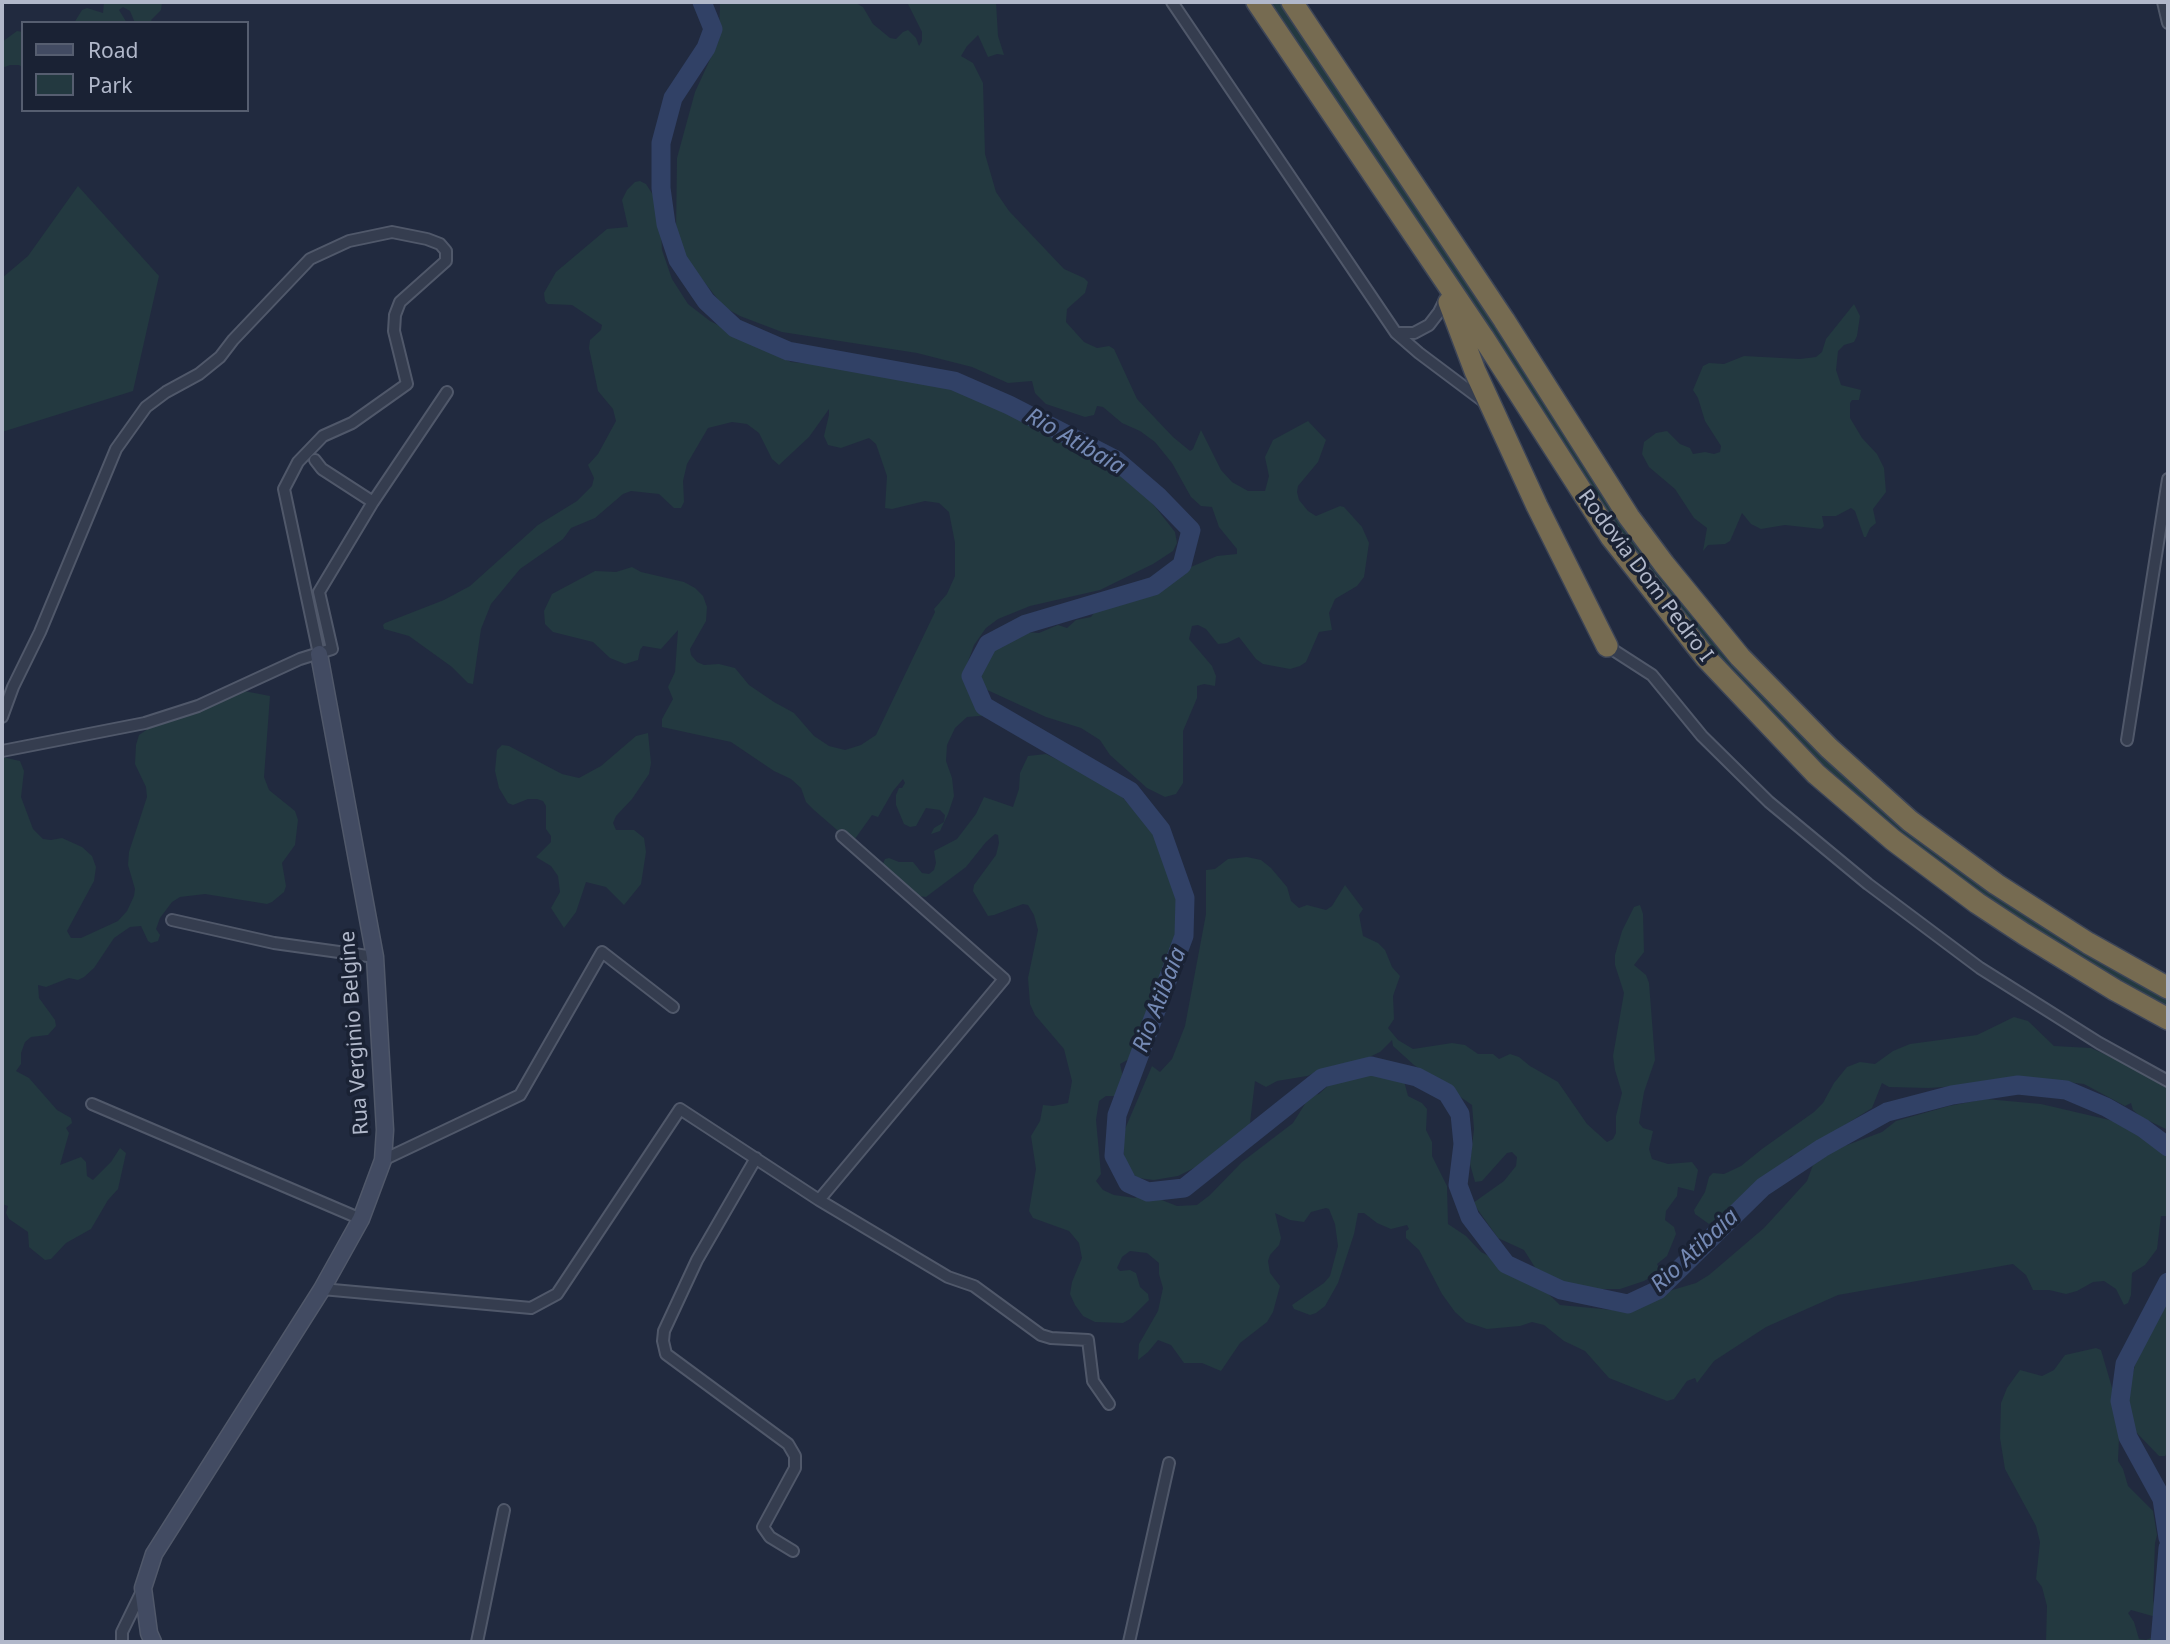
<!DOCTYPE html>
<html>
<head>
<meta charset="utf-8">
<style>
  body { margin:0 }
  #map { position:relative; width:2170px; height:1644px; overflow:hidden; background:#212a3f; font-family:"Noto Sans",sans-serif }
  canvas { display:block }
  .frame { position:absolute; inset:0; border:4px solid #b1b8ca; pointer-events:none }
  .legend { position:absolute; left:21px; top:21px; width:228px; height:91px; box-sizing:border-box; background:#1a2234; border:2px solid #565e70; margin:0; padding:9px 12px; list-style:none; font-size:21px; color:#b1b8ca }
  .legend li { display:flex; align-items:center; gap:14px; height:35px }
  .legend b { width:35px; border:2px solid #565e70 }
</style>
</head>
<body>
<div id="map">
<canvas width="2170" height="1644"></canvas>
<div class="frame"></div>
<ul class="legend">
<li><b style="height:9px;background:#424b62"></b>Road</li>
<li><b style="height:19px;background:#233940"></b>Park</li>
</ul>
</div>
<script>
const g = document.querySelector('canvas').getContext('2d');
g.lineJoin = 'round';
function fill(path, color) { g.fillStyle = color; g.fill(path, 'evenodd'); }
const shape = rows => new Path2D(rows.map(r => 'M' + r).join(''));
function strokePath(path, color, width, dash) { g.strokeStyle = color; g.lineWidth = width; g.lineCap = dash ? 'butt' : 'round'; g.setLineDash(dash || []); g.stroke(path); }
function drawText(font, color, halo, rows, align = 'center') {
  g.font = font + ' "Noto Sans",sans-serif'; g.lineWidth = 7; g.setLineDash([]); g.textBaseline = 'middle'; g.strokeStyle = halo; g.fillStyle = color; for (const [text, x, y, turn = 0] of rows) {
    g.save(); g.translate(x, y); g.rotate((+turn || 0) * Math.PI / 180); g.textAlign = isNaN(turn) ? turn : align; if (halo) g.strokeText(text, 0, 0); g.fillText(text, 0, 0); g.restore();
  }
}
fill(shape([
  [104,2,162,2,161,10,151,20,153,23,135,23,130,11,123,7,119,10,127,23,74,23,82,10,87,8,103,13],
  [720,2,854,2,863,7,873,24,890,38,896,39,903,32,908,30,916,38,919,46,922,41,922,32,907,2,996,2,998,36,1004,55,997,54,988,57,978,35,967,46,961,56,973,63,983,83,985,154,996,192,1009,211,1064,269,1084,278,1088,282,1085,293,1067,309,1066,322,1084,342,1097,348,1109,346,1114,349,1137,399,1173,437,1190,451,1193,449,1201,430,1221,470,1232,482,1248,491,1265,491,1269,476,1265,457,1273,440,1308,421,1326,440,1318,462,1298,486,1297,492,1299,500,1308,511,1316,516,1340,506,1344,507,1362,527,1369,543,1364,577,1357,586,1335,599,1329,613,1332,630,1319,632,1306,662,1300,666,1290,669,1263,664,1256,659,1239,637,1227,643,1218,644,1206,629,1198,625,1192,626,1189,639,1212,666,1216,676,1215,686,1204,684,1197,686,1197,698,1183,731,1183,783,1176,794,1165,797,1147,788,1110,755,1100,740,1081,728,1046,717,983,688,980,678,986,654,994,644,1013,631,1039,633,1058,625,1067,628,1076,620,1091,617,1098,607,1107,602,1139,593,1161,590,1186,569,1217,556,1237,554,1237,549,1219,527,1212,507,1201,506,1191,497,1172,463,1155,442,1140,431,1122,423,1103,407,1097,406,1094,415,1085,417,1046,404,1035,393,1032,381,1008,383,972,367,917,353,782,332,740,316,724,307,685,258,677,243,676,232,677,158,695,92,719,40],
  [1266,2,1282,2,1566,427,1822,752,2168,995,2168,1011,2078,961,1895,834,1757,705,1629,552],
  [17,31,23,32,23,68,19,65,10,65,2,68,2,42],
  [640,181,646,184,655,198,660,217,662,250,672,279,688,304,710,321,791,362,906,372,1003,400,1131,465,1140,476,1149,499,1175,532,1177,543,1173,551,1153,564,1100,590,1030,606,998,619,986,628,974,645,966,667,967,681,972,694,991,715,967,717,955,728,947,745,946,761,952,778,954,796,948,814,940,831,931,834,934,828,944,822,945,815,940,810,926,808,916,826,910,827,904,824,896,805,896,795,899,788,902,788,905,783,903,779,893,791,878,817,872,815,852,843,814,810,806,802,801,788,791,779,774,771,731,742,662,727,662,719,673,699,668,687,675,672,678,630,661,649,643,646,640,650,638,660,625,664,610,658,593,642,553,632,545,624,544,611,552,594,595,571,616,572,632,567,641,572,684,582,695,588,703,596,707,607,706,621,690,649,691,655,697,662,704,665,719,664,735,668,749,685,774,702,794,713,814,736,829,746,845,750,861,745,876,735,935,612,934,609,947,594,955,576,955,543,949,512,939,503,925,501,892,509,885,508,887,476,876,444,869,438,841,448,828,445,824,436,829,415,829,409,809,437,779,465,772,459,759,433,747,424,732,422,708,428,687,464,683,481,684,502,681,508,674,508,659,494,631,491,623,494,595,518,571,528,563,539,520,569,491,604,481,629,473,684,468,683,452,667,409,636,384,629,383,625,385,623,444,600,470,586,538,525,577,501,592,486,594,478,588,465,598,454,616,421,613,409,598,391,589,348,590,340,601,330,602,325,572,305,548,304,545,301,544,293,556,272,607,229,628,227,622,200,627,190,635,182],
  [78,186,159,276,133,391,2,432,2,278,28,256],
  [1854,304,1860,316,1857,336,1854,342,1844,345,1838,351,1836,370,1841,385,1861,390,1859,400,1852,400,1850,403,1850,418,1862,438,1877,454,1884,468,1886,492,1873,509,1876,523,1870,528,1866,537,1864,537,1855,511,1851,508,1836,516,1822,516,1824,526,1821,529,1785,525,1761,529,1751,524,1742,513,1730,541,1725,544,1708,545,1703,551,1707,528,1694,518,1675,489,1649,467,1642,454,1644,442,1656,433,1667,431,1680,444,1690,448,1693,454,1705,452,1714,454,1720,452,1721,446,1705,421,1698,398,1693,390,1703,366,1709,363,1724,364,1744,356,1800,359,1816,357,1822,352,1826,339],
  [244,691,270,696,264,777,269,790,295,811,298,820,295,845,282,863,286,886,284,892,272,902,267,904,205,894,180,897,172,902,160,918,156,929,160,935,158,941,151,943,148,941,141,926,130,927,114,938,94,968,84,977,78,980,69,978,46,987,38,985,39,998,55,1020,56,1026,48,1035,31,1037,25,1042,21,1053,21,1064,16,1071,29,1078,57,1110,71,1118,72,1123,66,1128,69,1133,60,1165,81,1157,86,1162,87,1176,93,1180,111,1162,120,1148,126,1153,118,1189,108,1200,91,1229,66,1243,51,1259,45,1260,29,1247,28,1232,9,1219,6,1213,8,1206,2,1204,2,757,20,761,24,771,21,797,33,829,43,839,51,840,62,838,82,847,92,856,96,867,94,881,67,931,71,938,81,938,118,921,127,911,134,896,135,889,128,865,129,852,147,797,146,787,135,764,136,745,139,735,155,724],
  [648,733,651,763,649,774,632,799,616,816,613,823,616,830,634,830,644,838,646,852,641,884,624,905,606,887,586,882,576,912,564,928,551,908,560,892,558,876,551,866,536,857,551,842,551,836,546,829,546,806,543,801,537,799,528,799,513,805,508,803,499,788,495,771,497,750,502,745,509,746,562,774,579,778,601,766,636,736],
  [1046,754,1113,787,1135,811,1148,821,1168,848,1175,854,1181,867,1184,891,1177,963,1158,1012,1149,1046,1144,1051,1120,1064,1124,1082,1122,1090,1117,1096,1106,1096,1099,1101,1096,1120,1101,1174,1096,1181,1103,1190,1114,1195,1135,1198,1144,1193,1177,1206,1197,1205,1210,1195,1242,1162,1293,1123,1310,1096,1319,1094,1331,1083,1346,1079,1362,1075,1393,1075,1404,1081,1408,1096,1422,1103,1427,1109,1426,1130,1432,1142,1432,1156,1447,1186,1448,1224,1466,1236,1481,1252,1533,1279,1560,1305,1623,1311,1669,1291,1696,1283,1709,1275,1764,1228,1807,1181,1813,1165,1834,1150,1882,1132,1896,1121,1949,1106,1986,1099,2041,1104,2131,1125,2168,1146,2168,1220,2166,1216,2161,1216,2157,1249,2145,1265,2132,1273,2131,1295,2128,1303,2124,1305,2116,1289,2104,1281,2093,1282,2077,1291,2066,1294,2049,1290,2033,1290,2026,1275,2013,1264,1838,1295,1766,1327,1714,1361,1697,1383,1695,1378,1687,1381,1674,1399,1667,1401,1609,1378,1585,1351,1564,1341,1544,1325,1532,1322,1520,1326,1487,1329,1466,1322,1455,1312,1442,1294,1419,1250,1406,1238,1406,1231,1409,1229,1407,1225,1391,1229,1377,1223,1364,1213,1358,1213,1354,1234,1338,1283,1325,1306,1316,1313,1310,1315,1294,1309,1292,1305,1324,1283,1330,1276,1338,1246,1335,1224,1329,1209,1326,1208,1311,1212,1304,1222,1290,1220,1275,1213,1281,1238,1279,1245,1270,1255,1268,1261,1270,1273,1280,1286,1273,1312,1267,1322,1240,1343,1221,1371,1202,1363,1184,1363,1171,1345,1158,1340,1148,1352,1138,1360,1139,1344,1158,1311,1163,1288,1159,1274,1159,1263,1147,1253,1130,1251,1122,1257,1117,1268,1120,1271,1130,1270,1136,1273,1140,1287,1148,1294,1149,1300,1130,1319,1123,1323,1095,1322,1083,1316,1075,1305,1070,1294,1072,1282,1082,1258,1079,1243,1069,1231,1033,1218,1029,1211,1036,1169,1031,1136,1040,1121,1043,1105,1053,1106,1068,1103,1072,1081,1064,1049,1035,1015,1030,1004,1028,978,1038,930,1034,915,1028,905,1023,904,994,915,988,916,973,891,974,885,996,855,999,843,998,835,995,834,986,842,966,867,926,897,918,896,908,886,882,866,885,859,889,858,899,862,913,862,922,873,929,874,934,870,936,863,934,851,957,839,976,814,984,797,1013,807,1019,789,1020,773,1028,756],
  [1247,857,1261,860,1271,868,1287,887,1291,901,1299,908,1307,905,1326,910,1332,906,1345,885,1363,909,1359,915,1363,936,1378,943,1385,950,1392,967,1400,976,1393,996,1394,1019,1388,1028,1398,1040,1413,1049,1452,1043,1465,1045,1478,1054,1493,1054,1499,1059,1510,1054,1519,1057,1530,1066,1558,1082,1587,1124,1607,1142,1613,1139,1616,1133,1616,1116,1622,1093,1615,1070,1613,1056,1624,993,1615,965,1615,955,1622,931,1634,907,1640,905,1643,914,1644,952,1634,965,1646,975,1649,983,1655,1060,1644,1092,1639,1123,1643,1128,1653,1131,1649,1149,1652,1159,1668,1164,1692,1162,1698,1170,1694,1191,1678,1187,1677,1196,1666,1211,1665,1220,1674,1227,1676,1234,1667,1256,1657,1264,1659,1268,1669,1267,1644,1281,1620,1289,1579,1289,1536,1269,1524,1250,1498,1238,1473,1203,1504,1181,1516,1166,1517,1157,1512,1152,1507,1153,1482,1181,1475,1182,1470,1164,1474,1129,1472,1105,1414,1065,1393,1046,1392,1040,1380,1052,1365,1059,1333,1066,1307,1076,1277,1081,1266,1087,1255,1081,1250,1123,1244,1135,1230,1150,1178,1176,1154,1180,1138,1178,1131,1173,1125,1164,1122,1136,1152,1066,1160,1072,1172,1059,1185,1026,1206,914,1206,870,1215,869,1228,859],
  [2014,1017,2028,1021,2054,1046,2091,1048,2123,1062,2168,1089,2168,1130,2141,1117,2133,1110,2131,1103,2125,1106,2084,1084,2022,1077,1989,1084,1928,1088,1889,1087,1882,1083,1872,1108,1797,1155,1791,1156,1737,1211,1734,1208,1729,1209,1709,1224,1695,1214,1694,1210,1705,1192,1709,1177,1713,1173,1724,1174,1741,1166,1762,1149,1814,1112,1823,1103,1834,1083,1847,1067,1860,1062,1875,1064,1893,1051,1910,1044,1977,1035],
  [2168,1297,2168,1452,2165,1456,2159,1456,2135,1431,2127,1396,2135,1365,2157,1313],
  [2096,1348,2101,1350,2120,1415,2118,1461,2123,1469,2128,1486,2153,1511,2157,1535,2155,1543,2153,1599,2156,1617,2131,1610,2128,1613,2134,1622,2139,1639,2146,1640,2155,1636,2160,1642,2046,1642,2047,1606,2042,1587,2036,1579,2040,1542,2036,1526,2005,1469,2000,1438,2001,1403,2007,1388,2017,1374,2020,1370,2042,1376,2054,1370,2065,1355]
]), '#233940');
strokePath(shape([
  [702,2,713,29,706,48,673,98,661,143,661,188,666,224,678,260,706,301,735,328,788,351,954,381,1009,405,1116,460,1159,497,1191,530,1182,565,1154,586,1026,624,988,644,971,676,984,706,1130,791,1161,830,1185,898,1184,936,1117,1115,1114,1156,1128,1183,1148,1192,1184,1188,1322,1078,1371,1066,1417,1077,1447,1093,1460,1114,1463,1144,1458,1185,1470,1217,1506,1264,1561,1290,1628,1304,1658,1290,1763,1187,1822,1148,1887,1112,1952,1095,2018,1085,2066,1090,2106,1107,2143,1128,2168,1147],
  [2168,1282,2125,1364,2120,1401,2128,1437,2162,1499,2168,1538],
  [2160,1642,2168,1548]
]), '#314166', 19);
const street = shape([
  [1172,2,1396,333,1419,353,1483,401],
  [2163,2,2168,23],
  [1396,333,1414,333,1429,325,1439,312,1446,298],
  [315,460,322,469,373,502],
  [1607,646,1652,675,1702,736,1769,802,1868,884,1980,968,2099,1043,2168,1081],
  [2,717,13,687,40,632,116,449,146,407,166,392,199,374,220,357,233,340,310,259,349,241,392,232,427,239,440,244,446,251,446,261,400,302,395,315,394,331,407,384,352,423,323,436,298,462,284,489,319,654],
  [2127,740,2168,479],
  [2,751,145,723,198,706,300,659,332,649,319,592,373,502,447,392],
  [172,920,274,943,375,957],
  [92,1104,361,1219],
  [756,1158,697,1260,664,1331,663,1341,666,1354,788,1444,795,1456,795,1468,763,1527,770,1537,793,1551],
  [383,1160,520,1095,602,952,673,1007],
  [819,1200,1004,979,842,836],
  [322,1289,531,1308,557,1294,680,1109,819,1200,948,1277,974,1286,1041,1335,1051,1338,1088,1340,1093,1381,1109,1404],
  [122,1642,122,1632,142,1591],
  [477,1642,504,1510],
  [1129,1642,1169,1463]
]);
const secondary = shape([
  [153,1642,149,1633,143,1588,154,1554,322,1289,361,1219,383,1160,385,1130,375,957,319,654]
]);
const highway = shape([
  [1257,2,1483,337,1611,537,1706,658,1816,774,1893,840,1977,903,2024,934,2115,990,2168,1019],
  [1292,2,1504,320,1629,517,1664,564,1740,657,1829,748,1910,821,1996,884,2088,943,2168,988],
  [1449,302,1475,371,1537,506,1607,646]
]);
strokePath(street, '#50586a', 14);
strokePath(secondary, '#50586a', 19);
strokePath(highway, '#3d4557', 24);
strokePath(street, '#353d4f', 10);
strokePath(secondary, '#424b62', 16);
strokePath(highway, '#766b51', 21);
drawText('21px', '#b1b8ca', '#1a2234', [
  ["Rodovia Dom Pedro I",1645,576,53],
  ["Rua Verginio Belgine",355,1033,-94]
]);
drawText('italic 23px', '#758ab5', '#1a2234', [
  ["Rio Atibaia",1075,442,30],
  ["Rio Atibaia",1160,1000,-69],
  ["Rio Atibaia",1695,1251,-43]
]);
</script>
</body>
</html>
